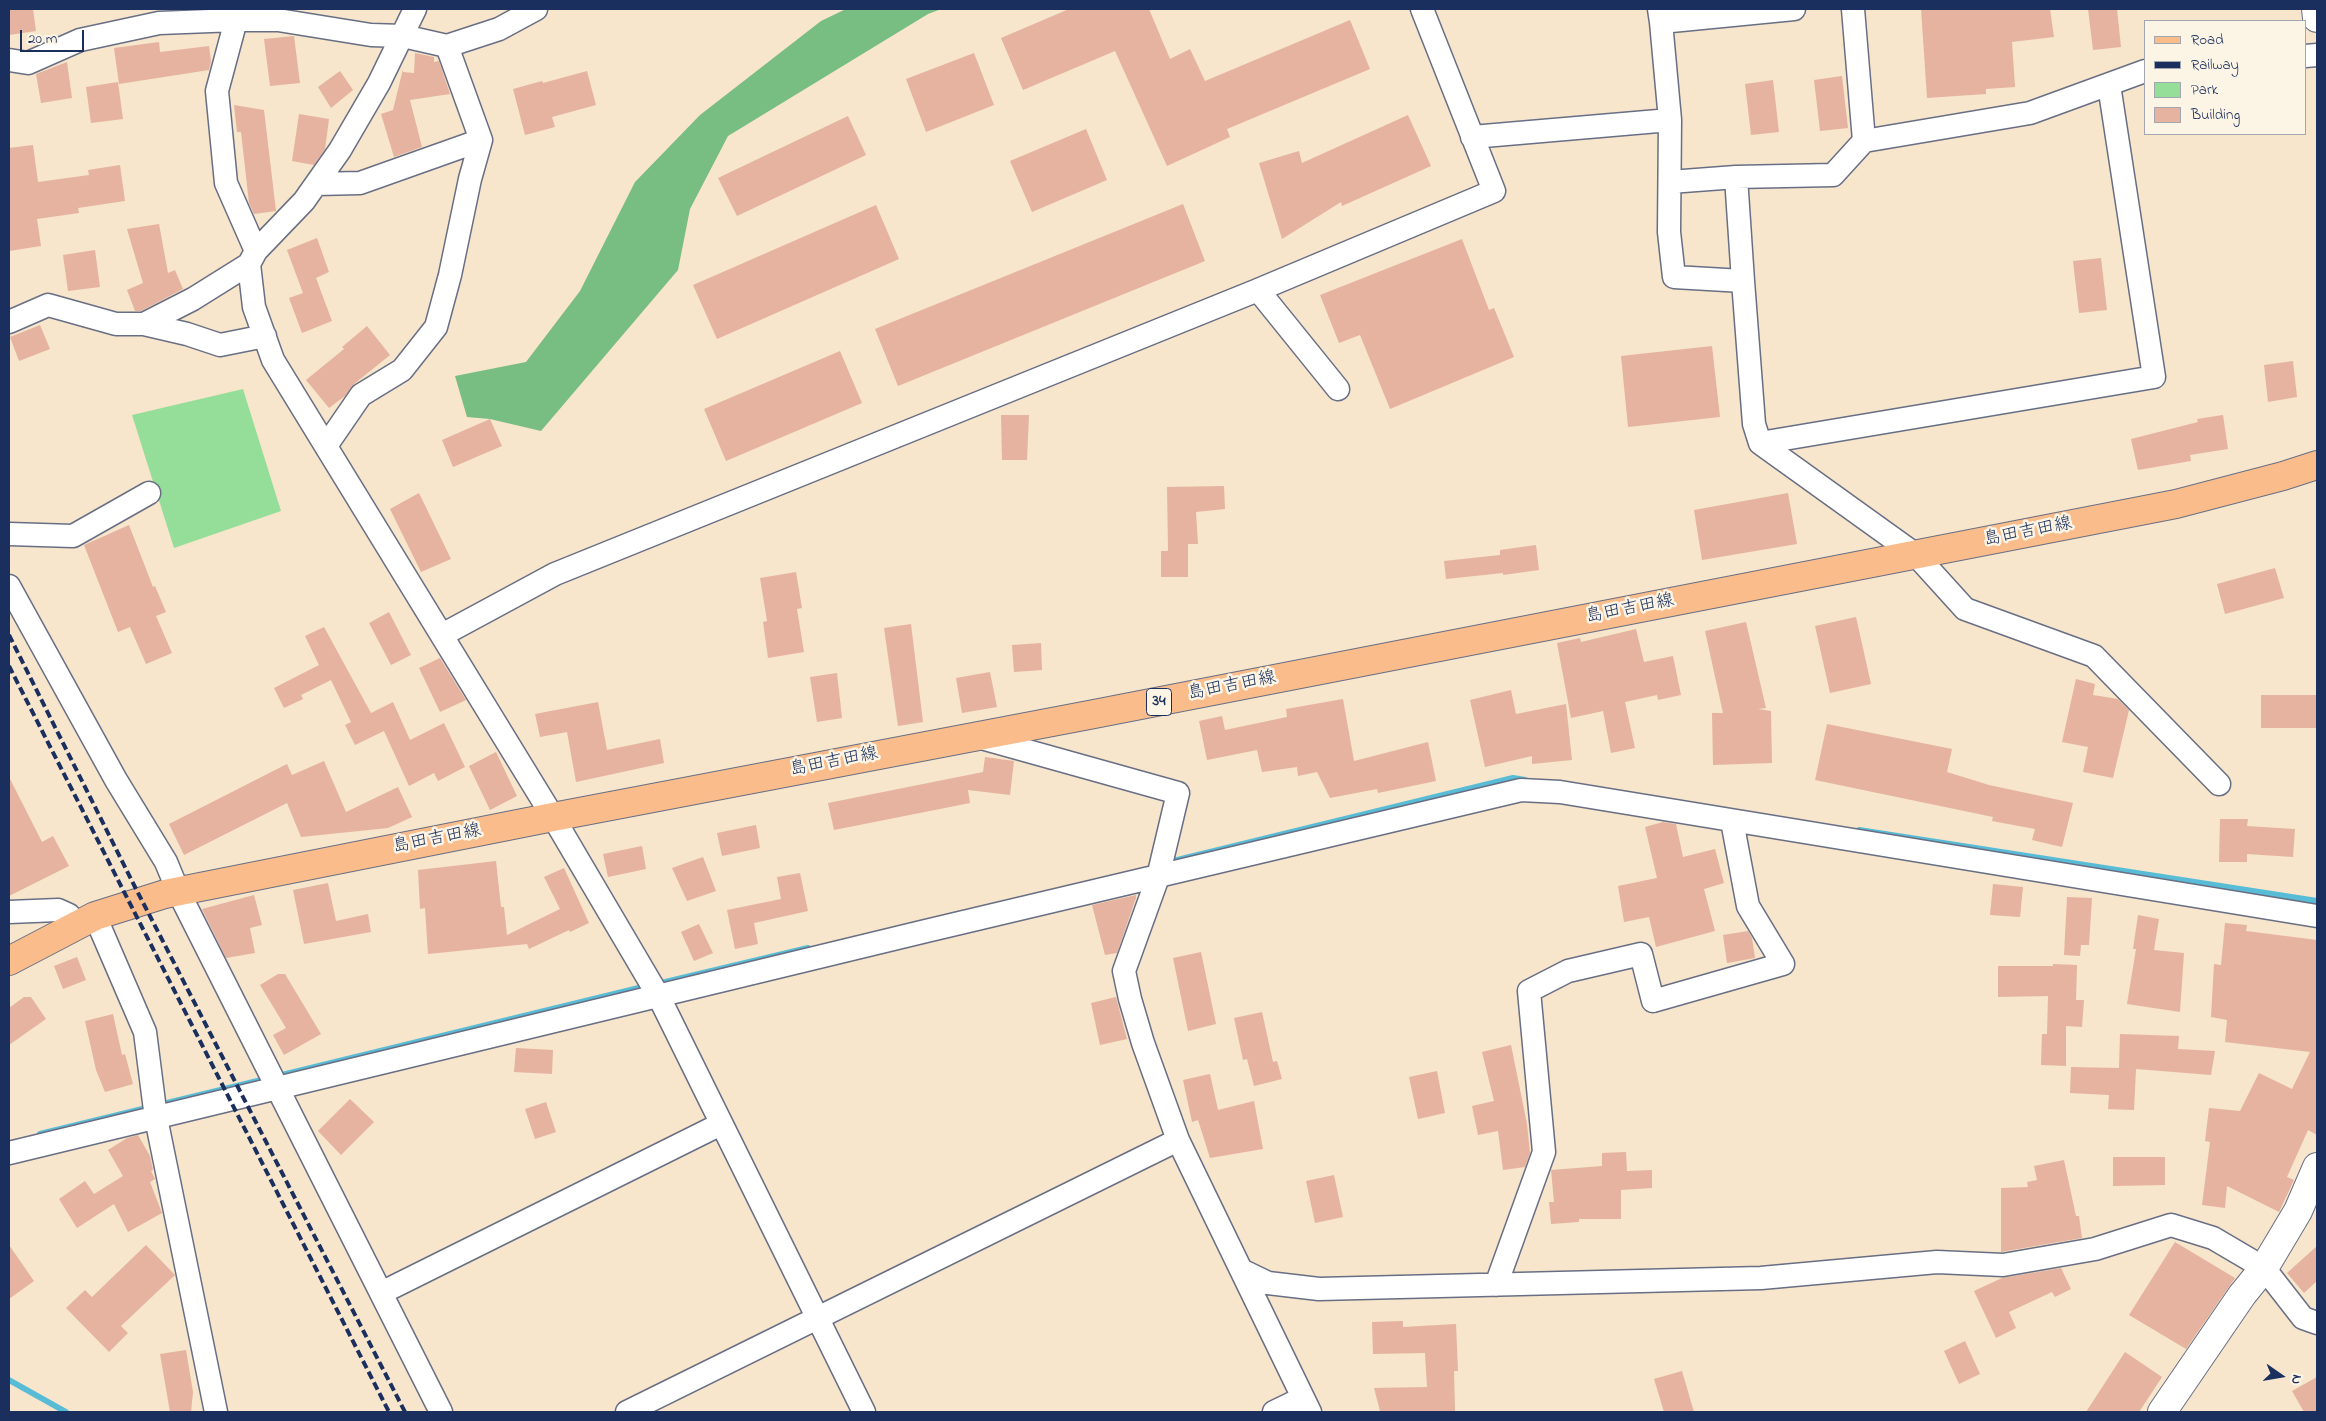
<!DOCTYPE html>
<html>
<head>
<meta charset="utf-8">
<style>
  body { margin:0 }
  #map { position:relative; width:2326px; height:1421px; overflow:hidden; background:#f7e5cc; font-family:"Indie Flower",sans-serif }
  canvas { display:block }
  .frame { position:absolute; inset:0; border:10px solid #1b2f5e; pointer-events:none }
  .legend { position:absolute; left:2144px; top:20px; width:162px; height:115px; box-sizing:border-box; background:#fcf5e5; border:1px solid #a2a6af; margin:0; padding:6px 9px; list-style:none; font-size:15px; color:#1b2f5e }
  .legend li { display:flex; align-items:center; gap:10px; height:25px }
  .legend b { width:25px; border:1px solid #a2a6af }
  .north { position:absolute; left:2256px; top:1351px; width:50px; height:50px; -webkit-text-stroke:4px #fcf5e5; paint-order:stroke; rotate:103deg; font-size:14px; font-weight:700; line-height:20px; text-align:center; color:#1b2f5e }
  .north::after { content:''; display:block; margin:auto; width:18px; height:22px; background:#1b2f5e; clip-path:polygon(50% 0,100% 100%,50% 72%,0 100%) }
  .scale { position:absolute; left:20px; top:30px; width:64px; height:22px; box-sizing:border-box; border:2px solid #1b2f5e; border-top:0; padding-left:6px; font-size:15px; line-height:18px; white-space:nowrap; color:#1b2f5e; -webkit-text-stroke:4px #fcf5e5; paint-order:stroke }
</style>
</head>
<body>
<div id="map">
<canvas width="2326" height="1421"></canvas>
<div class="frame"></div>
<ul class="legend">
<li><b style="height:6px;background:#fabc8b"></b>Road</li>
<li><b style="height:6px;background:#1b2f5e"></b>Railway</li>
<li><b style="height:14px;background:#95de99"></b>Park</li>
<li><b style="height:14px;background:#e5b39f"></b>Building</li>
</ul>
<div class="north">N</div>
<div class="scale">20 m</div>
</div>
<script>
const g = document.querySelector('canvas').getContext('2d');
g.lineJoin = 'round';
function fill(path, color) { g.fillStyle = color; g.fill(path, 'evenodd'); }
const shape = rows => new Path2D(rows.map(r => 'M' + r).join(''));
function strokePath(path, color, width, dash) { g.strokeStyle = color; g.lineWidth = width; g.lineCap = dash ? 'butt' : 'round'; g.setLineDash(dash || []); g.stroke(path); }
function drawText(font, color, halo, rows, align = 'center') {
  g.font = font + ' "Indie Flower","Klee One",sans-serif'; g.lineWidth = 5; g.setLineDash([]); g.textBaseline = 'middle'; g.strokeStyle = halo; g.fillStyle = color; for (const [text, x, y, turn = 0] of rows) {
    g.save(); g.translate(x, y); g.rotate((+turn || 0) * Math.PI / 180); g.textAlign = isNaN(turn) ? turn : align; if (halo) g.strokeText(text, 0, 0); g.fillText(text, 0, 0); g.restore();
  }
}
fill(shape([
  [243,389,281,511,174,548,132,415]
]), '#95de99');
fill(shape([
  [846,9,941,9,928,14,728,136,690,209,678,270,541,431,490,419,467,417,455,376,526,362,580,291,635,182,700,115,821,21]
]), '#78bd81');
strokePath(shape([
  [1859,830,2317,901],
  [1165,863,1513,778,1525,780],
  [657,984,808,948],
  [40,1134,647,986],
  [9,1380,66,1412]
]), '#58bcd6', 6);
fill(shape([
  [9,9,33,9,36,31,9,35],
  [1069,9,1149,9,1170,59,1190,49,1205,81,1350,20,1370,69,1227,129,1230,137,1167,166,1115,51,1023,90,1001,38],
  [1921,9,2050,9,2054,37,2012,42,2015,87,1986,89,1986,94,1927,98],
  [2088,9,2117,9,2121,47,2093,50],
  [294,36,300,83,270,86,264,39],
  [159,42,160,52,209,46,211,61,209,70,119,84,114,48],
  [415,53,434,57,434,62,439,61,450,94,410,100,422,147,394,157,381,114,393,110,403,69,403,72,414,73],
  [974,53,994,105,926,132,906,79],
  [67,62,72,98,41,103,36,74],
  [340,71,353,90,331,108,318,87],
  [587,71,596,105,552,117,555,127,525,135,513,89,542,81,543,83],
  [1842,76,1848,128,1820,131,1814,80],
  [1773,80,1779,132,1751,135,1745,84],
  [118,82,123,119,91,123,86,87],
  [234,105,264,110,276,211,254,214,249,203,241,132,237,132],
  [299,114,329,119,325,149,314,165,292,161],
  [1408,115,1431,166,1342,206,1341,202,1282,239,1259,163,1299,151,1302,163],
  [848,116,866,155,737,216,718,178],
  [1086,129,1107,180,1032,212,1010,161],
  [33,145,38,182,89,175,88,170,120,165,125,201,78,208,79,213,37,219,41,246,9,251,9,148],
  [1183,204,1205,261,898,386,875,329],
  [876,205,899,259,717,339,693,285],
  [159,224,168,273,175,270,183,289,141,311,135,311,127,290,143,283,127,229],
  [317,238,329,272,316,278,332,321,302,333,289,298,303,293,287,250],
  [1462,239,1489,310,1494,308,1514,357,1390,409,1360,335,1339,343,1320,295],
  [95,250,100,287,68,291,63,255],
  [2101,258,2107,310,2079,313,2073,261],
  [40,325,50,349,19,361,10,337],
  [367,326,390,355,354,384,345,396,329,408,306,380,344,349,342,347],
  [1712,346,1720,417,1628,427,1621,356],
  [840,351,862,403,726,461,704,409],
  [2293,361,2297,397,2268,402,2264,365],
  [1001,415,1029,415,1027,460,1002,460],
  [2223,415,2228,449,2190,455,2191,461,2138,470,2131,439,2198,422,2197,419],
  [490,419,502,446,453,467,442,440],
  [1224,486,1225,509,1196,512,1198,544,1188,544,1188,577,1161,577,1161,551,1168,551,1167,487],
  [419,493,451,559,421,572,390,509],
  [1788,493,1797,544,1702,560,1694,510],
  [129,525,153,587,155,586,166,612,156,616,172,653,146,664,130,627,118,632,84,545],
  [1536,545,1539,570,1503,575,1503,573,1446,579,1444,561,1500,555,1500,550],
  [2275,568,2284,598,2225,614,2217,584],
  [796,572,802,608,797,609,804,652,768,658,763,622,767,621,760,578],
  [389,612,411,655,391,665,369,623],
  [1856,617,1871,684,1830,693,1815,626],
  [1746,622,1766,708,1758,709,1771,711,1772,763,1713,765,1712,713,1723,713,1705,631],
  [911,624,923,722,898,726,884,628],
  [324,627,371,713,393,702,410,740,444,723,465,767,438,781,434,773,409,786,384,731,355,745,345,725,351,722,331,680,301,695,303,699,284,708,274,688,319,665,305,636],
  [1636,629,1644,662,1673,656,1681,695,1658,700,1657,695,1625,702,1635,748,1611,753,1603,711,1571,718,1557,643,1580,638,1581,642],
  [1041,643,1042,670,1014,672,1012,645],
  [440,658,466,700,440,712,419,668],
  [990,672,997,707,962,713,956,678],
  [837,673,842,718,817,722,810,677],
  [2076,679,2095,684,2093,695,2118,699,2129,710,2113,778,2083,772,2088,747,2062,742],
  [1511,690,1516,714,1566,704,1572,760,1532,764,1532,756,1485,767,1470,700],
  [2261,695,2317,695,2317,728,2261,728],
  [1343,699,1354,761,1428,742,1436,781,1378,793,1377,789,1330,798,1317,772,1298,776,1297,767,1262,772,1257,750,1207,760,1199,721,1222,716,1225,730,1287,717,1286,709],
  [598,702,607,750,660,739,664,763,576,782,567,732,540,737,535,714],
  [1827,724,1952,749,1947,772,1989,785,2073,803,2062,847,2032,840,2035,829,1992,821,1993,817,1815,780],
  [496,752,517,796,490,810,469,766],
  [985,757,1014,761,1010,795,968,790,970,803,834,830,828,803,983,772],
  [324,761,346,812,398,787,412,817,388,828,301,837,287,803,184,855,169,824,287,764,292,775],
  [9,777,42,842,53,836,69,866,9,896],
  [2220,819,2248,819,2247,826,2295,829,2293,857,2247,854,2247,862,2219,862],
  [1663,822,1676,824,1683,857,1715,849,1724,883,1704,889,1715,931,1656,947,1649,917,1624,922,1618,886,1657,878,1645,827],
  [756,825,760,848,722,856,717,833],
  [642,846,646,869,608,877,603,854],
  [703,857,716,891,687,901,672,868],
  [496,861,501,907,504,907,507,935,560,909,544,877,564,868,589,923,570,932,569,930,529,949,527,944,428,954,425,908,420,909,418,870],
  [800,873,808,911,754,923,758,944,735,949,727,910,781,899,777,877],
  [328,883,336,921,368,914,371,932,304,944,293,890],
  [1993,884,2023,887,2020,917,1990,915],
  [254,895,262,925,250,928,255,953,226,958,202,909],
  [1136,895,1136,898,1117,953,1105,955,1092,905],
  [2067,897,2092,898,2089,945,2081,945,2080,956,2064,955],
  [2138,915,2159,919,2154,950,2184,953,2180,1012,2127,1004,2136,949,2133,949],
  [2225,923,2247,925,2246,931,2317,940,2317,1135,2308,1130,2287,1177,2294,1180,2279,1212,2227,1186,2225,1208,2202,1205,2210,1142,2205,1141,2209,1108,2240,1111,2259,1073,2292,1089,2310,1052,2225,1042,2227,1020,2211,1017,2214,964,2221,965],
  [699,924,713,953,694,961,681,932],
  [1748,931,1752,938,1755,958,1727,963,1723,935],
  [1201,952,1216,1024,1188,1031,1173,958],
  [77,957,86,980,63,989,54,966],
  [2053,964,2077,965,2076,1000,2084,1000,2082,1027,2066,1026,2066,1066,2041,1065,2042,1034,2047,1034,2048,996,1998,997,1998,966,2053,966],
  [278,974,285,974,321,1034,284,1055,273,1035,286,1028,260,985],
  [24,997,31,997,46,1019,9,1045,9,1008],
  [1116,997,1127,1039,1100,1045,1091,1003],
  [1262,1012,1273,1062,1277,1061,1282,1079,1254,1086,1247,1059,1243,1060,1234,1018],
  [113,1014,122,1055,125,1054,133,1084,105,1092,96,1070,85,1021],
  [2120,1034,2179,1036,2178,1049,2215,1051,2211,1075,2136,1069,2134,1110,2108,1109,2109,1095,2070,1093,2071,1067,2119,1068],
  [1511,1045,1527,1124,1530,1153,1525,1167,1503,1170,1498,1131,1478,1135,1472,1106,1494,1101,1482,1052],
  [516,1048,553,1050,552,1074,514,1072],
  [1437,1071,1445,1113,1418,1119,1409,1077],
  [1210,1074,1218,1110,1254,1101,1263,1149,1210,1158,1198,1120,1192,1122,1183,1080],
  [350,1099,374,1122,341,1155,318,1131],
  [546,1102,556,1132,535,1139,525,1109],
  [138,1135,150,1156,153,1170,151,1171,155,1179,150,1182,162,1213,128,1232,114,1204,77,1228,59,1199,85,1181,94,1194,123,1176,108,1150,127,1138],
  [1626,1152,1627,1171,1652,1170,1652,1188,1621,1190,1621,1219,1579,1219,1579,1222,1551,1224,1549,1202,1554,1202,1551,1170,1602,1166,1602,1153],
  [2113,1157,2165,1157,2165,1185,2113,1186],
  [2064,1160,2076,1216,2079,1216,2082,1238,2001,1252,2001,1188,2028,1187,2027,1182,2037,1180,2034,1166],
  [1334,1175,1343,1217,1315,1223,1306,1181],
  [2175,1242,2235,1278,2186,1349,2129,1315],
  [9,1245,34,1281,9,1299],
  [146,1245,175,1275,121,1326,128,1333,109,1352,66,1308,85,1290,92,1297],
  [2317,1246,2317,1281,2304,1293,2287,1273],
  [2061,1268,2071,1289,2055,1297,2052,1292,2009,1312,2016,1328,1996,1338,1974,1291,2002,1278],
  [1403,1321,1403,1327,1456,1324,1458,1371,1454,1371,1455,1412,1380,1411,1374,1388,1427,1387,1425,1353,1373,1354,1372,1322],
  [1965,1341,1980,1374,1959,1384,1944,1351],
  [186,1350,193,1392,191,1412,170,1412,160,1354],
  [2125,1352,2162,1377,2139,1412,2086,1412],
  [1682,1371,1694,1412,1664,1412,1654,1379],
  [2317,1377,2317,1412,2304,1412,2292,1391]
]), '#e5b39f');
const minor = shape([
  [235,9,236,20,217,91,226,183,256,251],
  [1659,9,1661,22,1794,9],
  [1853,9,1864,141,2030,113,2145,71],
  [1661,22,1670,120,1669,232,1674,277,1743,281,1754,424,1760,443,1916,555,1965,609,2094,656,2219,784],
  [2305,56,2317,55],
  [9,60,28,63,80,40,159,23,236,20,278,20,371,35,403,36,447,46,499,29,536,9],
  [1472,137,1670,120],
  [1736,177,1833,175,1864,141],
  [1670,182,1736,177,1743,281],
  [316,184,360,183,481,140],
  [249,264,254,307,273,360,553,817,659,997,864,1412],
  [9,322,48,305,116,324,144,324,193,299,249,264,256,251,304,201,340,150,379,83,415,9],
  [144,324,187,334,220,345,265,336],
  [1338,389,1258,290,1494,191,1422,9],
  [1760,443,2154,377,2109,85],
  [326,446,361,395,402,370,436,327,450,275,470,179,481,140,447,46],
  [9,534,73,536,149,493],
  [9,586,116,780,166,862,178,891,441,1412],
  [442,635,555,574,1258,290],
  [974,736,1178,793,1158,877,1124,971,1130,999,1143,1043,1178,1140,1241,1270,1268,1283,1319,1289,1761,1278,1937,1262,2003,1265,2095,1249,2171,1225,2213,1238,2264,1268,2303,1318,2317,1323],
  [9,912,58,910,69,915,78,925],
  [95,916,145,1032,156,1118,216,1412],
  [9,1153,926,931,1521,790,1560,792,2317,916],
  [1241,1270,1310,1412],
  [1496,1285,1544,1152,1529,991,1568,971,1641,954,1653,1001,1783,964,1748,906,1732,821],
  [381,1293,721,1124],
  [627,1412,1178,1140],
  [1274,1412,1303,1398]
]);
const tertiary = shape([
  [2316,9,2317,18],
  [2162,1412,2242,1295,2264,1268,2298,1211,2317,1167]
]);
const primary = shape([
  [9,961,95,916,165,894,553,817,1089,715,2176,504,2283,476,2317,465]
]);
strokePath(minor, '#686f84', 25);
strokePath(tertiary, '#686f84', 30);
strokePath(primary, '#686f84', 30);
strokePath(minor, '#fff', 22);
strokePath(tertiary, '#fff', 28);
strokePath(primary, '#fabc8b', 28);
strokePath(shape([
  [9,635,135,887,405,1412],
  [9,666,389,1412]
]), '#1b2f5e', 4, [8, 4]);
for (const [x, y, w] of [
  [1159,702,25]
]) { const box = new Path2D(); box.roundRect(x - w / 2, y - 13.5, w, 27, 4); g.fillStyle = '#fcf5e5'; g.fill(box); strokePath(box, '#1b2f5e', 1); }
drawText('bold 16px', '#1b2f5e', null, [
  ["34",1159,702]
]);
drawText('18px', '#1b2f5e', '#fcf5e5', [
  ["島田吉田線",2028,533,-11],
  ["島田吉田線",1630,610,-11],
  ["島田吉田線",1232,687,-11],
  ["島田吉田線",834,763,-11],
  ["島田吉田線",437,840,-11]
]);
</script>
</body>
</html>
